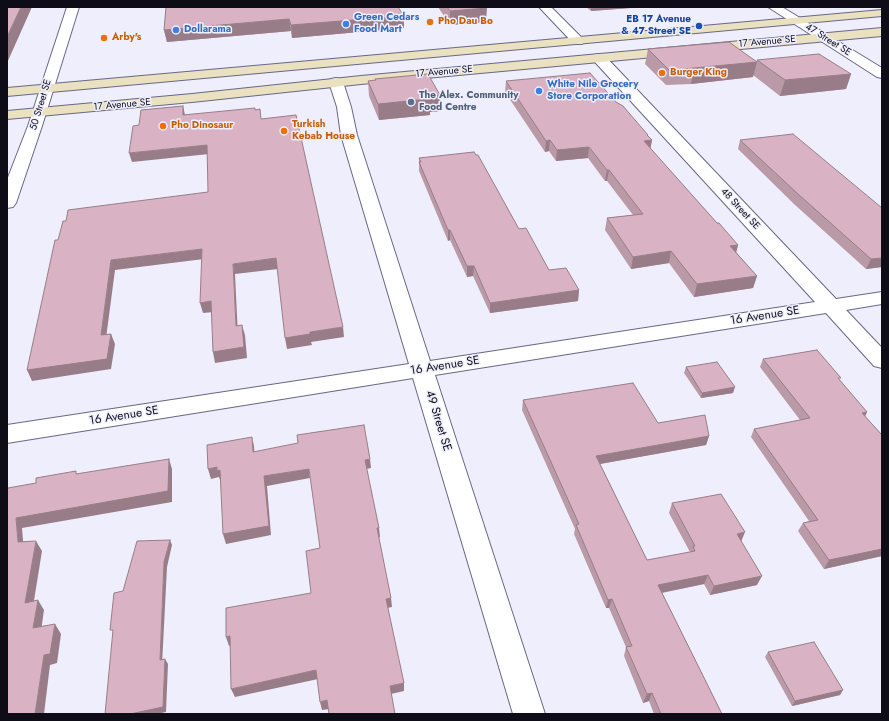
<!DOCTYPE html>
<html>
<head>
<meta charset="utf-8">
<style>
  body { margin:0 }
  #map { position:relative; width:889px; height:721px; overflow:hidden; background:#efeefc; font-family:Jost,sans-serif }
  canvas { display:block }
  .frame { position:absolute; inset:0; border:8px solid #0d0c17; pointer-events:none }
</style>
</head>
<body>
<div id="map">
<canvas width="889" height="721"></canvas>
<div class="frame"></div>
</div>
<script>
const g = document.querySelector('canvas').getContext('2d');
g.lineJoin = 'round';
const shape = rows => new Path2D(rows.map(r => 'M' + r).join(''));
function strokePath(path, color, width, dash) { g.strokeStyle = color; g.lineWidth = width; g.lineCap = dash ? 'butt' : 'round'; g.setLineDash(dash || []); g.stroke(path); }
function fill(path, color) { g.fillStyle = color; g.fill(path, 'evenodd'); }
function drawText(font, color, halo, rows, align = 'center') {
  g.font = font + ' Jost,sans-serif'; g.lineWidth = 3; g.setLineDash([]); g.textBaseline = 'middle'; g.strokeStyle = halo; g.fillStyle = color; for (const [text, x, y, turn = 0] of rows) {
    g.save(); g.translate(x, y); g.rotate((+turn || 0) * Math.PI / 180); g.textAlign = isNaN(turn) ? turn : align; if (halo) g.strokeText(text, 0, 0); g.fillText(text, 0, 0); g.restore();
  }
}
const minor = shape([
  [67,7,79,7,42,126,16,203,13,207,7,208,7,180,28,126,67,7],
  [539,7,551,7,582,38,584,41,582,44,574,44,539,7],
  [768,7,782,7,882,68,882,78,877,77,768,7],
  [599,54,604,55,836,299,882,292,882,304,846,310,882,348,882,368,874,366,826,313,435,375,545,714,513,714,413,378,7,443,7,425,409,364,341,135,337,107,329,82,331,79,336,78,341,79,343,82,351,107,357,135,430,361,815,302,594,61,593,58,594,55,599,54]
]);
const secondary = shape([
  [882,10,882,16,7,96,7,88,882,10],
  [882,28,882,36,361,84,192,102,7,119,7,111,192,94,361,76,882,28]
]);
strokePath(minor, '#6a6786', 2);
strokePath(secondary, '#6a6786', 2);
fill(minor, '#fff');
fill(secondary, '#e9e1c0');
fill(shape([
  [166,7,404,16,404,28,292,38,291,31,167,42,164,30],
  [438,7,486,7,486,22,450,25],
  [586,7,644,7,591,11],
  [648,49,756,62,757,60,851,74,846,89,780,96,753,75,753,77,691,84,666,85,645,64],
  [368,81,440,95,440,111,430,112,430,115,379,120,369,96],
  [506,81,616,102,652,140,650,149,717,223,738,245,736,252,757,276,753,288,694,297,669,263,631,269,605,230,607,218,633,215,607,181,605,181,588,158,556,161,549,151,545,152,505,92],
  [740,140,882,208,882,267,866,269,794,204,738,149],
  [419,158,519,229,549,270,579,290,578,301,490,313,473,276,467,277,450,240,448,241,419,171],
  [763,359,840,381,867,412,865,416,882,435,882,556,824,569,798,531,803,523,809,521,751,437,754,429,800,420,760,367],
  [686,367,733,393,701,398,684,373],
  [523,400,658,423,709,436,706,445,600,464,647,560,690,552,669,513,672,503,741,541,757,585,710,595,704,584,662,593,722,714,654,714,649,701,643,703,624,656,626,647,609,608,606,608,574,534,575,529,522,410],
  [768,652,840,695,792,706,765,657]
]), '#bb9aa8');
fill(shape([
  [21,7,32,7,7,63,7,37],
  [591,7,644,7,591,11],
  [487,8,486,22,450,25,450,11],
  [404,16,404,28,292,38,291,25],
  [289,19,291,31,167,42,164,30],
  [757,62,753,77,691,84,694,68],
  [851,74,846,89,780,96,785,80],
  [440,95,440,111,430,112,430,115,379,120,378,104,428,96],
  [183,106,185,115,183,115],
  [647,135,648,135,647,141,652,140,650,151,644,141],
  [550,140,549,151,545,152,546,141],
  [207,145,209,154,132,162,129,153],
  [589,147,588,158,556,161,557,150],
  [607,170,609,170,607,181,605,181],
  [448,230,450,230,450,240,448,241],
  [738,245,735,257,730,246],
  [202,249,204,259,115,270,105,346,101,335,111,260],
  [671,251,669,263,631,269,633,257],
  [276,258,278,269,235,274,238,336,236,326,233,264],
  [882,258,882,267,866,269,871,259],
  [467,266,474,266,473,276,467,277],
  [757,276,753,288,694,297,697,284],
  [579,290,578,301,490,313,490,303],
  [211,301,214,312,203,313,200,303],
  [242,325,245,335,247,358,215,363,213,352],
  [343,327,344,337,311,342,312,345,287,349,285,338,310,332],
  [111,334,115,344,111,369,32,381,27,370],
  [735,387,733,393,701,398,702,393],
  [867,412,863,421,862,413],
  [709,436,706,445,594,465,596,456],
  [252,437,254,446,255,461,253,452],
  [169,459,172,469,172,502,22,528,24,552,18,542,16,518],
  [370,459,371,468,366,469,365,460],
  [217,467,220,470,223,480,220,480,219,477,211,479,208,469],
  [309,469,310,478,267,486,271,535,226,544,223,534,264,476],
  [377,528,379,528,380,537,377,538],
  [745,532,741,542,737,534],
  [170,540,172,545,167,567,162,665,160,660,164,562],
  [36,541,42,551,32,613,25,603],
  [882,549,882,556,824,569,829,560],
  [708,575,704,584,655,594,658,585],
  [762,576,757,585,710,595,714,586],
  [391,598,392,607,387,608,386,599],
  [612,599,609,608,606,608,608,600],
  [38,600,44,610,40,638,33,628],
  [55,624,61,634,57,663,50,665,44,714,35,714,44,655],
  [230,636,233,645,229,646,226,637],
  [165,659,168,664,166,712,157,714,130,714],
  [316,670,318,679,235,697,231,689],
  [404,683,404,691,391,694,390,686],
  [843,690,840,695,792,706,795,701],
  [652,693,649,701,643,703,647,694],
  [327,700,329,709,322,710,320,702]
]), '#987d88');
const building = shape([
  [7,7,21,7,7,37,7,7],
  [166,7,398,7,404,16,291,25,289,19,164,30,166,7],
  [447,7,486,7,487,8,450,11,447,7],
  [729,42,757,62,694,68,669,70,648,49,729,42],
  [819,54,851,74,785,80,757,60,819,54],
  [590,73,616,102,623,106,648,135,647,135,652,140,644,141,717,223,719,223,738,245,730,246,757,276,697,284,671,251,633,257,607,218,643,214,609,170,607,170,589,147,557,150,550,140,546,141,506,81,590,73],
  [428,74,440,95,428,96,429,99,378,104,368,81,376,80,375,79,428,74],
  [183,106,183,115,255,108,255,110,260,109,261,119,296,115,343,327,310,332,310,334,285,338,276,258,233,264,236,326,242,325,244,347,213,352,211,301,200,303,202,249,111,260,101,335,111,334,107,359,27,370,55,240,58,240,63,221,66,221,68,210,208,192,207,145,129,153,133,126,139,125,141,110,183,106],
  [793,134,882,208,882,258,871,259,798,194,740,140,793,134],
  [474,152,476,155,478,155,519,229,526,228,549,270,566,268,579,290,490,303,474,266,467,266,450,230,448,230,419,162,421,162,419,158,474,152],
  [817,350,841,378,838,378,867,412,862,413,882,435,882,549,829,560,803,523,818,520,754,429,810,418,763,359,817,350],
  [717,362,735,387,702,393,686,367,717,362],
  [633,383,658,423,705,415,709,436,596,456,647,560,695,551,693,546,695,546,672,503,721,494,745,532,737,534,762,576,714,586,708,575,658,585,722,714,661,714,652,693,647,694,626,647,632,646,612,599,608,600,576,525,579,524,523,400,633,383],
  [364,425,370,459,365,460,379,528,377,528,391,598,386,599,404,683,390,686,395,714,329,714,327,700,320,702,316,670,231,689,230,636,226,637,226,608,311,593,306,551,320,548,309,469,264,476,269,526,223,534,220,470,217,471,217,467,208,469,207,445,252,437,253,452,298,443,297,435,364,425],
  [169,459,168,491,16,518,18,542,36,541,25,603,38,600,33,628,55,624,50,654,44,655,35,714,7,714,7,491,8,488,36,483,36,478,76,471,76,474,169,459],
  [170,540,164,562,160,660,165,659,163,707,130,714,105,714,113,630,110,630,114,593,123,591,137,541,170,540],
  [814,642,843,690,795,701,768,652,814,642]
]);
fill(building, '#d9b3c3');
strokePath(building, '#987d88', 1);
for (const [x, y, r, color] of [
  [430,22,4,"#e8710a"],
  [346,24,4,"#3f7fe0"],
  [699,26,4,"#1a4fb4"],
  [176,30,4,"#3f7fe0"],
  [104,38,4,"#e8710a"],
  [662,73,4,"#e8710a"],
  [539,91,4,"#3f7fe0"],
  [411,102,4,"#5c6f8a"],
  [163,126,4,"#e8710a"],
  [284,131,4,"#e8710a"]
]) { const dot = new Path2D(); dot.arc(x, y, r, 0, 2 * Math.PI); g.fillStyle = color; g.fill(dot); strokePath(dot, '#efeefc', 1.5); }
drawText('bold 10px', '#366cbe', '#efeefc', [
  ["Green Cedars",354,18],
  ["Food Mart",354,30],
  ["Dollarama",184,30],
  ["White Nile Grocery",547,85],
  ["Store Corporation",547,97]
], 'left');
drawText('bold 10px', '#164399', '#efeefc', [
  ["EB 17 Avenue",691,20],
  ["& 47 Street SE",691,32]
], 'right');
drawText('bold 10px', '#c56008', '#efeefc', [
  ["Pho Dau Bo",438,22],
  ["Arby's",112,38],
  ["Burger King",670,73],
  ["Turkish",292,125],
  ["Kebab House",292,137],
  ["Pho Dinosaur",171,126]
], 'left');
drawText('10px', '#0d0c17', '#efeefc', [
  ["47 Street SE",828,40,32],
  ["17 Avenue SE",767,42,-5],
  ["17 Avenue SE",444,72,-5],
  ["50 Street SE",41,105,-73],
  ["17 Avenue SE",122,105,-5],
  ["48 Street SE",740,209,47]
]);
drawText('bold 10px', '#4e5e75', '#efeefc', [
  ["The Alex. Community",419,96],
  ["Food Centre",419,108]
], 'left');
drawText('12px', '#0d0c17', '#efeefc', [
  ["16 Avenue SE",765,316,-9],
  ["16 Avenue SE",445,366,-9],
  ["16 Avenue SE",124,416,-9],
  ["49 Street SE",438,421,73]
]);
</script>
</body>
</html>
